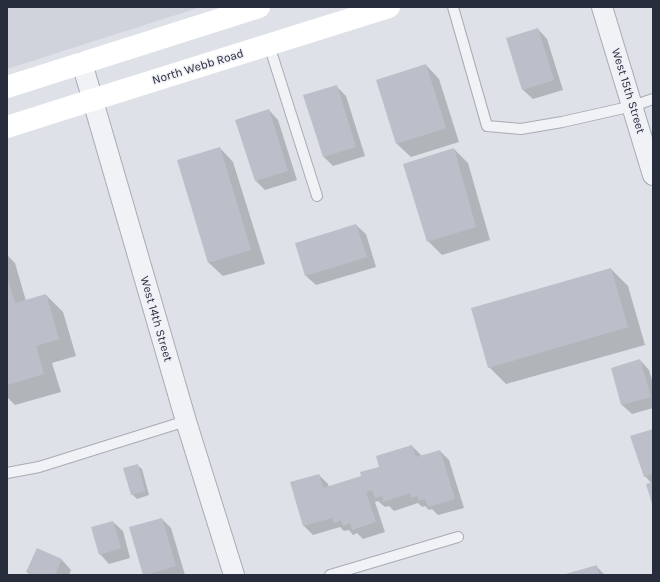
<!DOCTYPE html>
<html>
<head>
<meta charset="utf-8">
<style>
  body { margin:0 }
  #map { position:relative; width:660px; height:582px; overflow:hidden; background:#dee1e7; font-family:Karla,sans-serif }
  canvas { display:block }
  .frame { position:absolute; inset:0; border:8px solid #282d3d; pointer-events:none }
</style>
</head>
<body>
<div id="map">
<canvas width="660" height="582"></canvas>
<div class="frame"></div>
</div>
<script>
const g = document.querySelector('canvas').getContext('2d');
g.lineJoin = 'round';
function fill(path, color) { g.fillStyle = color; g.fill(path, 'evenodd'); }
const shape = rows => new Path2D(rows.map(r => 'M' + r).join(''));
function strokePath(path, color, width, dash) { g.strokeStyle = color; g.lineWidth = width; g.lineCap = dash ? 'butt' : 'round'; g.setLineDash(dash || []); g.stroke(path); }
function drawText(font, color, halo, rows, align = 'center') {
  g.font = font + ' Karla,sans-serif'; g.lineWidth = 3; g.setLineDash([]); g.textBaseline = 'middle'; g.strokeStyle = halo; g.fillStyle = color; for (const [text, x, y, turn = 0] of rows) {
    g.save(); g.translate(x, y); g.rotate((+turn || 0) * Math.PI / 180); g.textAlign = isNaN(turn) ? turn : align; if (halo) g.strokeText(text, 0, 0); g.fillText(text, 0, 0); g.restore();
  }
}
fill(shape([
  [7,7,201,7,7,69]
]), '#d1d3dc');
fill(shape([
  [538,29,547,39,563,90,533,99,523,90],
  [426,65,439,79,459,142,411,157,397,144],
  [336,86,346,96,365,156,333,166,324,157],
  [269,110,278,120,297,180,265,190,256,181],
  [220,148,233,162,265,264,223,276,209,263],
  [454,149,468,163,490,240,442,255,428,241],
  [356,225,366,234,376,267,316,285,306,276,296,244],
  [7,255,15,263,26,301,46,295,63,312,76,356,52,363,61,392,15,405,7,397],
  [611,269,628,286,645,345,506,384,489,367],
  [640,360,649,370,653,383,653,408,632,414,622,405],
  [653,430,653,504,652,484,645,476],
  [412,446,422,456,440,451,449,460,464,508,438,515,432,509,429,510,425,506,422,507,418,503,394,511,389,506,385,507,378,501,375,502,385,532,363,539,357,533,353,535,349,530,344,531,340,527,313,535,304,526,319,475,328,484,329,487,363,476,380,467],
  [137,465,142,469,149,495,137,499,132,494],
  [162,519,171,528,185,575,144,575],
  [113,522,123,531,130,558,109,564,100,554],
  [37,549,62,560,71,570,69,575,30,575,27,572],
  [596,566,605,575,564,575]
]), '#0003');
fill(shape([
  [538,28,554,80,522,90,506,38],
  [426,64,446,128,396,144,376,80],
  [337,85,356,147,323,157,303,95],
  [269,109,288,171,255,181,235,120],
  [220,147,251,250,208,263,177,160],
  [454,148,476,227,427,242,403,164],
  [356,224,367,257,305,276,295,243],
  [611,268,628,327,488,368,471,308],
  [7,276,15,303,46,294,59,339,36,346,44,374,7,385],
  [640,359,651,397,621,405,611,368],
  [653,429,653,474,644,477,630,436],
  [412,445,416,457,440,450,455,499,428,507,425,499,419,501,417,496,411,498,410,493,383,502,382,496,375,498,372,490,366,492,376,522,352,530,350,523,343,526,341,520,334,523,332,518,303,526,290,482,319,474,323,488,361,476,360,472,379,467,376,456],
  [138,464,145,491,131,495,123,468],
  [653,482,653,507,646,484],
  [162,518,176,566,146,575,143,575,129,527],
  [113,521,121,548,99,555,91,527],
  [37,548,62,559,55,575,33,575,26,572],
  [597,565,599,575,562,575]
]), '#bcbfc9');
const lane = shape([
  [453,7,487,126,521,129,562,122,633,106,653,99],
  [269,45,317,196],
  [7,473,39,467,186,421],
  [330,575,458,537]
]);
const street = shape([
  [602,7,653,175],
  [82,63,186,421,234,575]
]);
strokePath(lane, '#a7abb4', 12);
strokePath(street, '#a7abb4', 22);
strokePath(lane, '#f1f2f6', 10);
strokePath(street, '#f1f2f6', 20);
strokePath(shape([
  [7,87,259,7],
  [7,127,92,100,389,7]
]), '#fff', 22);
drawText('12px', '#282d3d', '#eef0f5', [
  ["North Webb Road",198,67,-17],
  ["West 15th Street",628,91,73],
  ["West 14th Street",156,319,74]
]);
</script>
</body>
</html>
